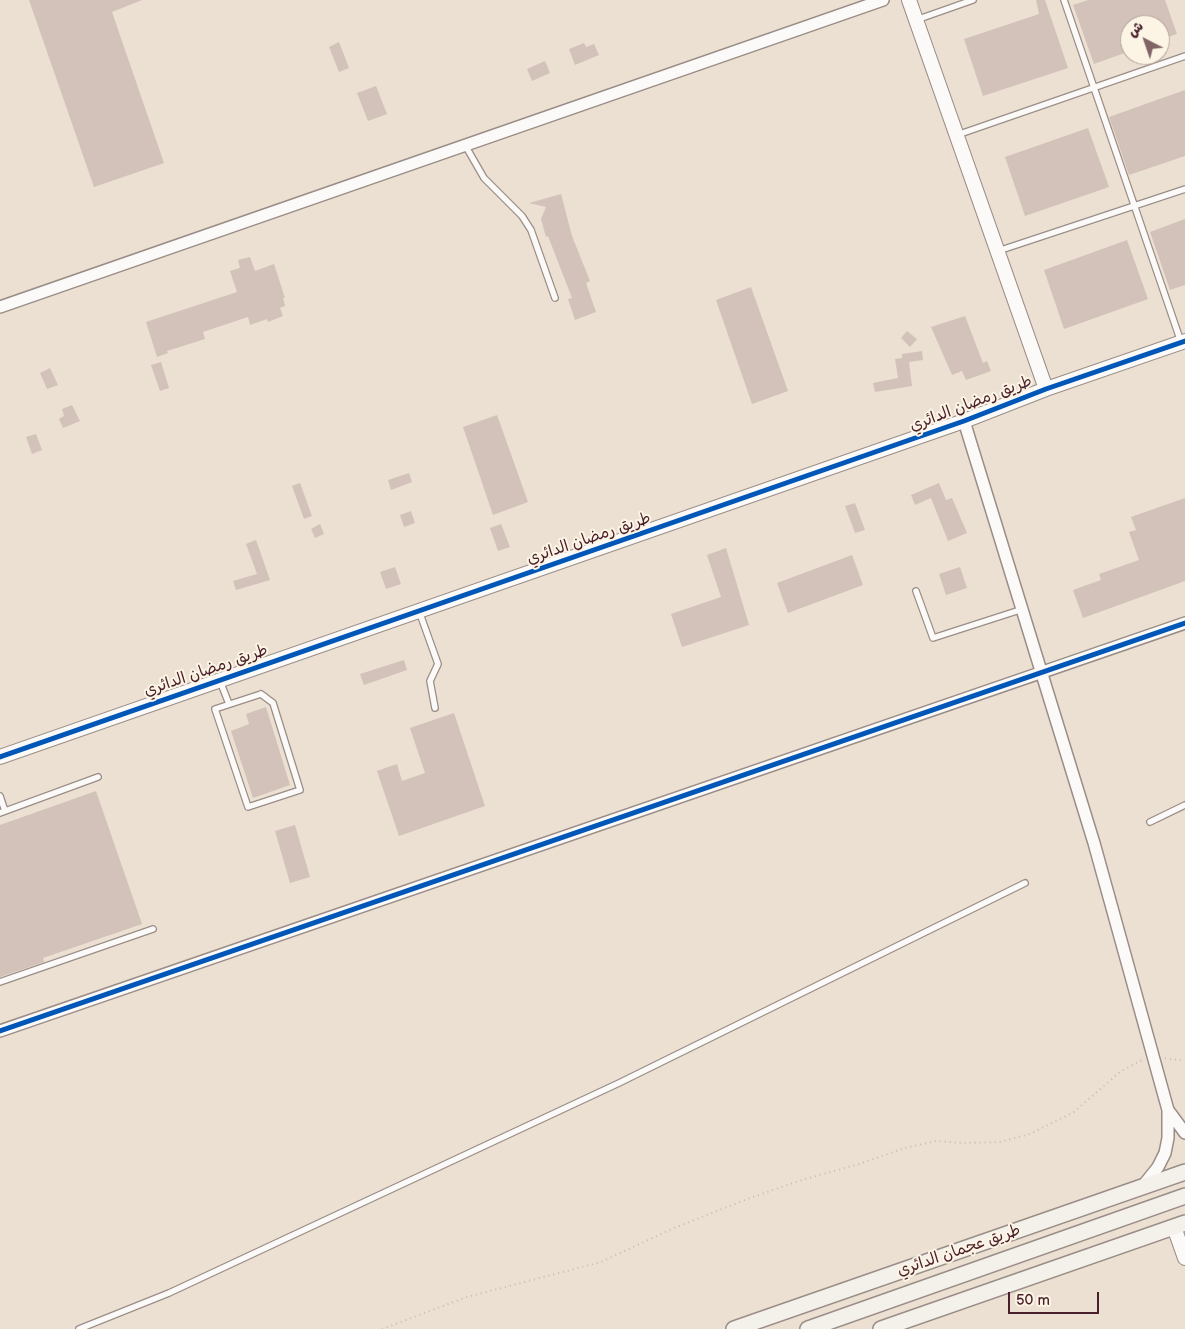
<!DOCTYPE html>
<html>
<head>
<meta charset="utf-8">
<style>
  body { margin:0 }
  #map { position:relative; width:1185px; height:1329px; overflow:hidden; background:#ebe0d1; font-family:"Balsamiq Sans","Playpen Sans Arabic",sans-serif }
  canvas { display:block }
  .north { position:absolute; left:1120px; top:15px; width:50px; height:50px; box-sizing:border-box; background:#fcf5e5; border:1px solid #b59f9b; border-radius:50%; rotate:319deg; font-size:14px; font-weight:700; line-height:20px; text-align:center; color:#4a1f2b }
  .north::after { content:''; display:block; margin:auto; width:18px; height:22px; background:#826365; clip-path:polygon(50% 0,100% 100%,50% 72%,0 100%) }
  .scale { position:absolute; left:1008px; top:1292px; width:91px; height:22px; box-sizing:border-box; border:2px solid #4a1f2b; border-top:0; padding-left:6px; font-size:15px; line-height:18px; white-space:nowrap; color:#4a1f2b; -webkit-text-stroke:4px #fcf5e5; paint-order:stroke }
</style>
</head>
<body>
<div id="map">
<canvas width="1185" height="1329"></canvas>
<div class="north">ش</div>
<div class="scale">50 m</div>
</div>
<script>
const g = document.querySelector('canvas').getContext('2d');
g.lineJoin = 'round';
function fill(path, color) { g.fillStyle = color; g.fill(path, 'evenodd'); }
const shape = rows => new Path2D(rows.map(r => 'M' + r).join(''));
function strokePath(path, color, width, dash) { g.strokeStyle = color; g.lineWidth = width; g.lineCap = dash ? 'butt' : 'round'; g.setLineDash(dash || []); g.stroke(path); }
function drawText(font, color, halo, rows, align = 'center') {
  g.font = font + ' "Balsamiq Sans","Playpen Sans Arabic",sans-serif'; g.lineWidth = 4; g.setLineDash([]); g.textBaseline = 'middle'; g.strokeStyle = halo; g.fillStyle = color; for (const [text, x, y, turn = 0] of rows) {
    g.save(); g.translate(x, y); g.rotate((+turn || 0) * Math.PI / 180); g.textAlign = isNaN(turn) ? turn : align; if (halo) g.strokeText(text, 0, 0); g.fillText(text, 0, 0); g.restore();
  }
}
fill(shape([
  [29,0,142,0,112,12,164,163,94,187],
  [1036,0,1045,0,1068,68,983,96,964,39,1039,14],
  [1088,0,1165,0,1177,34,1160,40,1160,25,1130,25,1130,51,1094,64,1073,5],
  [339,42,349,68,339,72,329,47],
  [584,43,586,47,594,44,599,55,575,65,569,49],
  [545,61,550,73,532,81,527,69],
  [376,86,387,114,368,121,357,93],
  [1185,90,1185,156,1129,175,1109,117],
  [1088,128,1109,187,1025,216,1005,157],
  [561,194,572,236,590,281,586,283,596,312,575,320,568,299,572,298,548,236,546,237,541,219,546,207,529,203],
  [1185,219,1185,285,1170,290,1150,232],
  [1127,240,1148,299,1064,329,1044,270],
  [250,257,255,271,274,264,285,298,283,298,285,306,280,308,283,316,268,322,267,319,250,325,248,317,203,332,205,339,167,351,168,353,157,357,146,322,237,292,230,271,240,268,238,260],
  [751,287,788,391,752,404,716,300],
  [965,316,983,363,987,361,991,371,966,380,962,371,952,375,931,327],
  [907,331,917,339,910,347,901,338],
  [922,351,923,360,909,362,912,386,875,392,873,383,898,378,895,359,902,358,902,354],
  [161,362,169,388,160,391,151,365],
  [50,368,58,385,47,389,40,373],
  [72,405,80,421,63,428,59,419,64,416,62,409],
  [497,415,528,502,493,515,463,427],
  [36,434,42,450,32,454,26,437],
  [409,473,412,482,391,490,388,480],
  [300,483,312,516,304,519,292,486],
  [939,483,946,500,952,498,967,533,948,541,931,498,915,505,911,495],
  [1185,498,1185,581,1083,618,1073,590,1101,580,1099,574,1139,560,1129,532,1136,530,1131,517],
  [855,503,865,530,855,533,845,506],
  [411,511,415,523,404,527,400,515],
  [320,524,324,534,315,538,311,529],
  [501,524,510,547,498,551,490,528],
  [256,540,270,580,236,590,233,581,257,574,246,544],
  [726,548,749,625,682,647,671,614,721,597,707,555],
  [852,555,863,585,788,613,777,583],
  [395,567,401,584,386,589,380,572],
  [960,567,967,588,946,595,939,574],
  [404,660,407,670,364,685,360,674],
  [266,707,290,785,253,798,231,731,249,724,246,714],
  [454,713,485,806,399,836,377,771,397,764,402,781,425,773,410,728],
  [96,791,142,924,43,958,44,962,0,977,0,825],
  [295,825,310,877,290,883,275,831]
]), '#d2c2b9');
const service = shape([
  [1064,0,1181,342],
  [916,20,973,0],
  [957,135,1185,56],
  [465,145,484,178,522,216,531,230,555,298],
  [998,251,1185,189],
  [916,591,933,638,1023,609],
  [419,611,438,664,430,681,435,708],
  [220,681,229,704],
  [261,694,273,703,300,790,248,807,215,709,261,694],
  [0,796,5,811],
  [0,813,98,777],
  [1150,822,1185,805],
  [0,982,153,929],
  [79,1329,169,1293,619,1083,1025,883]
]);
const minor = shape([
  [0,307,883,0],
  [964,421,1094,843,1168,1110,1168,1138,1165,1153,1158,1167,1142,1187],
  [0,1031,1185,623],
  [1168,1110,1185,1133]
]);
const tertiary = shape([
  [909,0,1046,389],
  [0,757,964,421,1046,389,1185,341],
  [1174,1227,1185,1258]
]);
const secondary = shape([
  [734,1329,1185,1172],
  [808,1329,1185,1196],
  [881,1329,1185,1223]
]);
strokePath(service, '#9a8d87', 8);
strokePath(minor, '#9a8d87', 14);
strokePath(tertiary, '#9a8d87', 16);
strokePath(secondary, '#9a8d87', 18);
strokePath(shape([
  [1165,1058,1185,1061],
  [382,1329,467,1297,601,1262,674,1228,750,1198,802,1180,859,1164,905,1148,936,1141,964,1143,1000,1142,1030,1134,1074,1112,1121,1071,1142,1060]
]), '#c3bcbb', 2, [1, 4]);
strokePath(service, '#fcfaf8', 5.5);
strokePath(minor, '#fcfaf8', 11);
strokePath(tertiary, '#fcfaf8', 14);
strokePath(secondary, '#f4f0ea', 15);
strokePath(shape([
  [0,757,964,421,1046,389,1185,341],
  [0,1031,1185,623]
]), '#0057b8', 5);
drawText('16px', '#4a1f2b', '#fcf5e5', [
  ["طريق رمضان الدائري",971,404,-21],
  ["طريق رمضان الدائري",589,539,-19],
  ["طريق رمضان الدائري",206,671,-19],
  ["طريق عجمان الدائري",959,1251,-19]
]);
</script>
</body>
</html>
